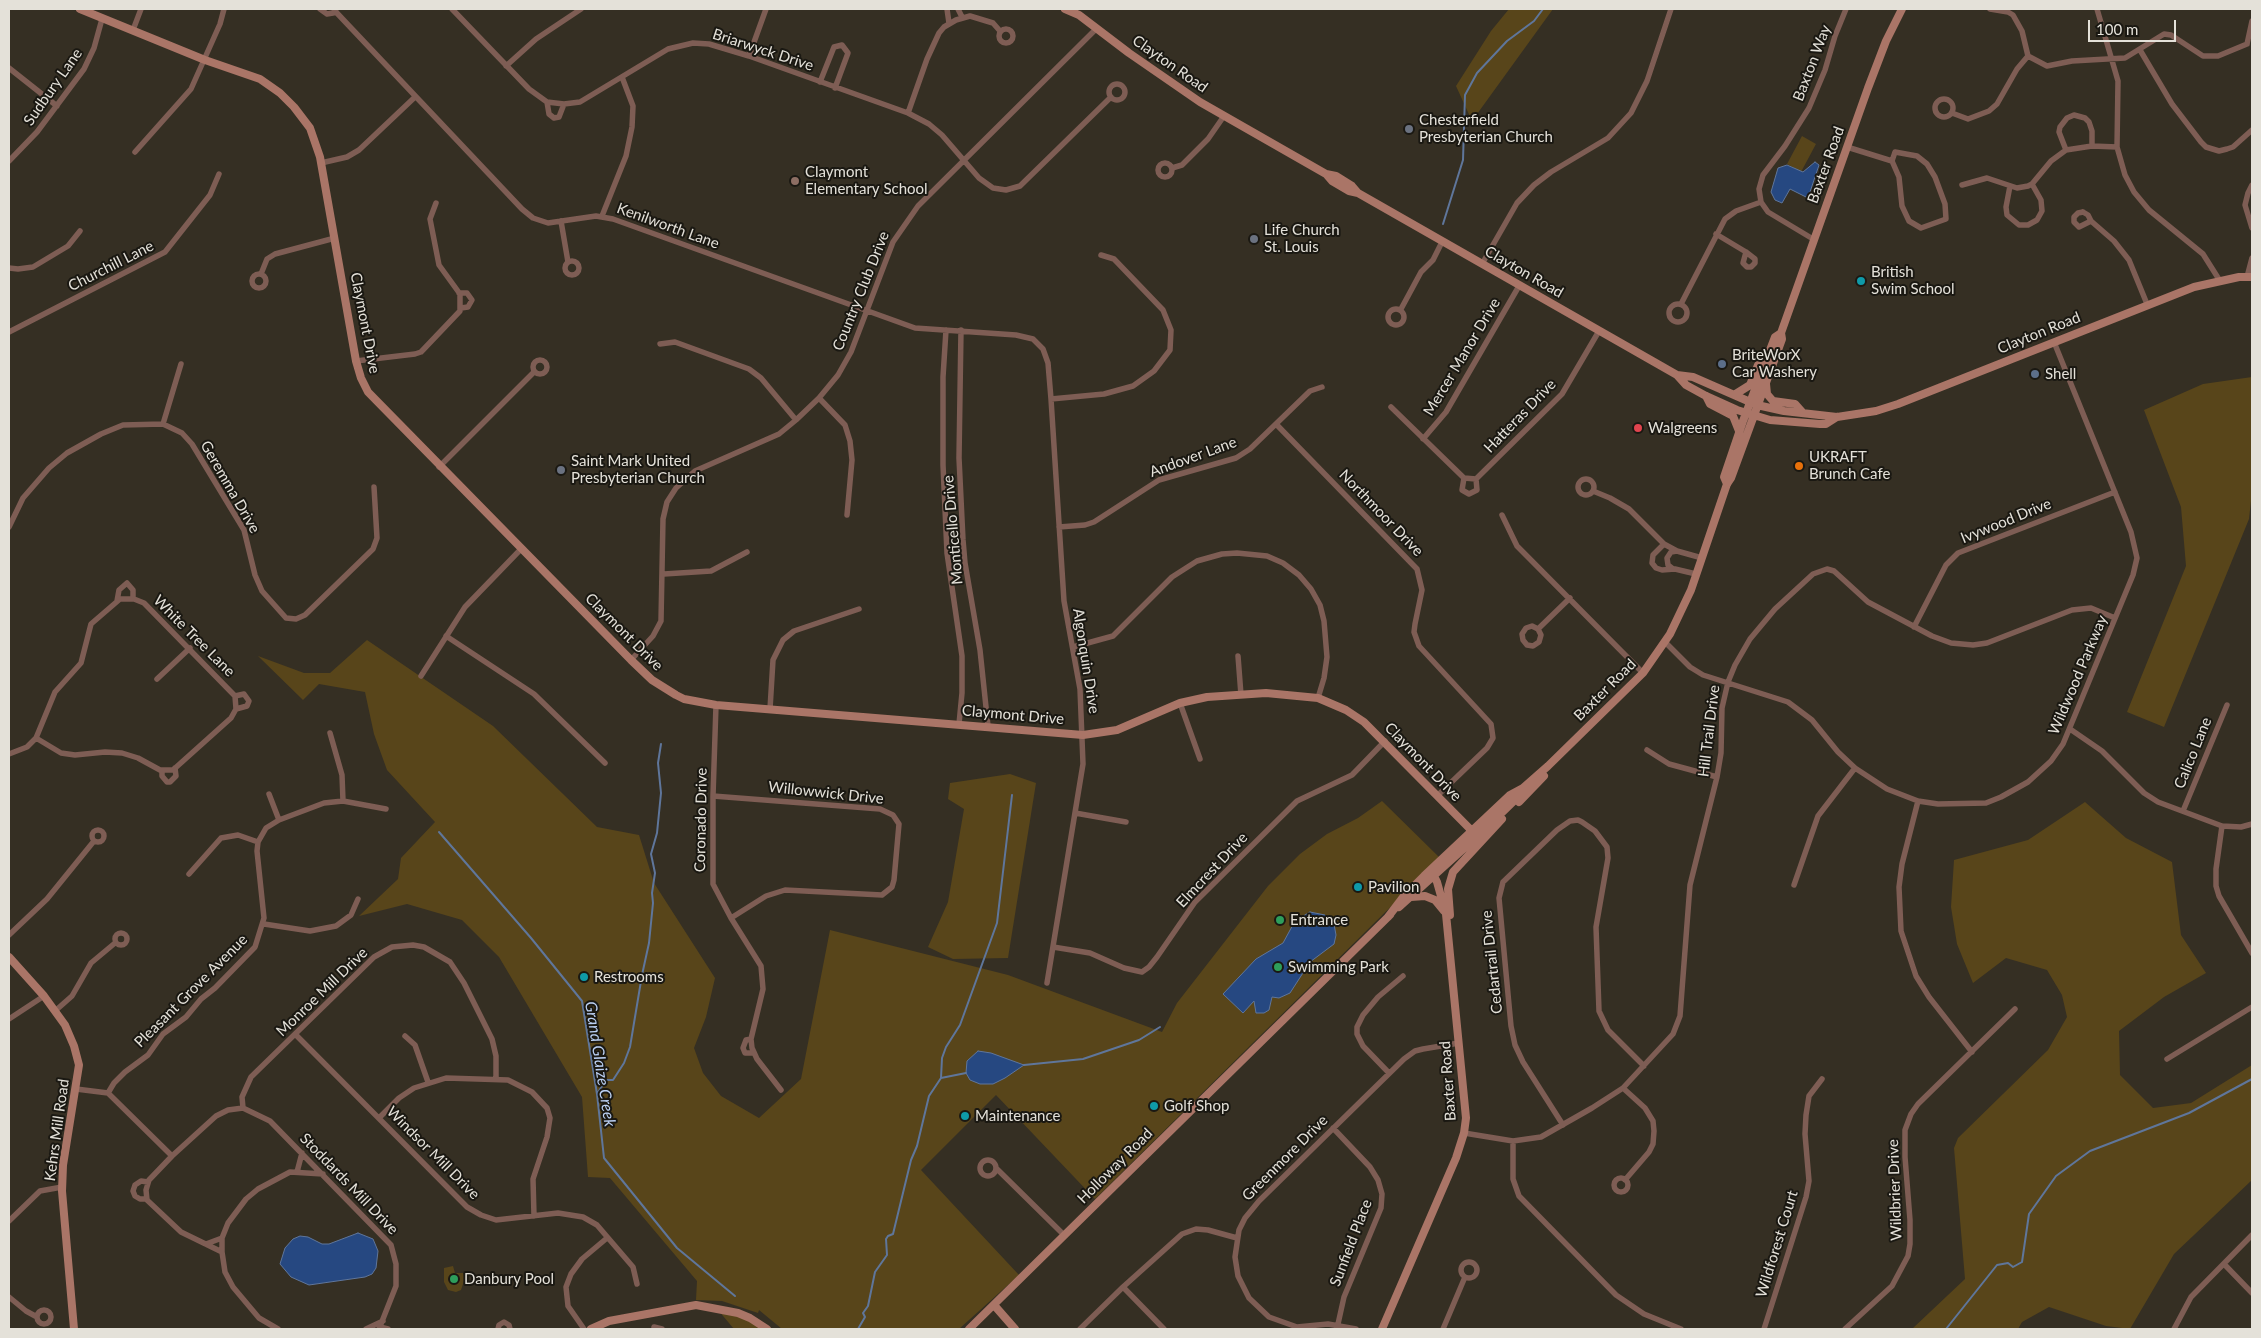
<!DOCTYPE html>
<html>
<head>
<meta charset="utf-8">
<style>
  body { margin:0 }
  #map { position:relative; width:2261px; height:1338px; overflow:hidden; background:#352f23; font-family:Lato,sans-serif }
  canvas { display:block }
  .frame { position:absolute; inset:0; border:10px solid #e4e1d9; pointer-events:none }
  .scale { position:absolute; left:2088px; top:20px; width:88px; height:22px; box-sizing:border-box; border:2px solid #e4e1d9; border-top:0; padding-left:6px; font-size:15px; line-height:18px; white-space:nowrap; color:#e4e1d9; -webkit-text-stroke:4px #1a1812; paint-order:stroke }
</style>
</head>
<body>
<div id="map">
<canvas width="2261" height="1338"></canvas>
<div class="frame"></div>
<div class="scale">100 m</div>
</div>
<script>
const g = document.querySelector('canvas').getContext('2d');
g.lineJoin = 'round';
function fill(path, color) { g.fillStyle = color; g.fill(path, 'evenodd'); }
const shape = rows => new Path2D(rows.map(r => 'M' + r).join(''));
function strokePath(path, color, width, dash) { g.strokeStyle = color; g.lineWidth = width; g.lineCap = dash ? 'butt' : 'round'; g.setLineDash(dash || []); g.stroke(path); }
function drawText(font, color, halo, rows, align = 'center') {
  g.font = font + ' Lato,sans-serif'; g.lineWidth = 4; g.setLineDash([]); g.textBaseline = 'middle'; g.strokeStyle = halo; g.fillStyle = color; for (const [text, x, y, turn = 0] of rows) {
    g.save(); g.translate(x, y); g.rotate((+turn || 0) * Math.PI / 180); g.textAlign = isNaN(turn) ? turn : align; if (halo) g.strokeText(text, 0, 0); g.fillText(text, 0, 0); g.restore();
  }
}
fill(shape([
  [1509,9,1553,9,1472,121,1456,86,1491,31],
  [1802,136,1816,144,1801,172,1787,164],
  [2252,377,2252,492,2249,519,2164,727,2127,712,2186,566,2181,507,2144,410,2203,384],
  [367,640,493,726,597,827,639,835,654,883,715,978,706,1017,694,1048,703,1073,721,1096,759,1118,801,1079,830,930,1008,975,1162,1032,1177,1003,1268,886,1300,854,1327,834,1358,818,1382,801,1440,858,1095,1199,996,1095,921,1170,1019,1275,959,1329,782,1329,759,1310,758,1313,722,1301,696,1300,697,1281,610,1178,588,1177,582,1097,499,957,462,920,407,904,359,916,398,879,401,858,435,822,387,770,374,734,365,692,319,684,303,700,258,656,304,673,330,673],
  [1010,774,1036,783,1008,958,953,959,928,947,948,902,964,809,948,799,950,783],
  [2085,802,2126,838,2172,862,2181,935,2206,973,2164,997,2119,1031,2120,1075,2153,1108,2191,1103,2252,1065,2252,1180,2174,1254,2130,1329,2106,1326,2049,1307,2022,1322,2018,1329,1912,1329,1965,1279,1954,1148,1958,1138,2048,1050,2067,1017,2062,995,2047,970,2006,958,1973,983,1957,944,1951,907,1954,860,2028,840],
  [453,1266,455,1273,463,1273,465,1278,461,1290,456,1292,448,1290,444,1282,444,1268],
  [718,1310,742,1317,764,1329,734,1329]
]), '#58451a');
const water = shape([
  [1815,162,1819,165,1808,198,1790,189,1782,203,1775,200,1771,192,1778,168,1787,165,1803,172,1815,162],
  [1310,912,1325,915,1334,924,1336,935,1334,944,1310,962,1290,993,1279,998,1272,997,1269,1010,1264,1013,1256,1013,1254,1001,1243,1013,1223,994,1256,959,1283,943,1295,921,1310,912],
  [978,1051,991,1053,1024,1065,1005,1078,993,1084,980,1084,970,1080,966,1073,967,1061,978,1051],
  [358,1233,373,1239,378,1251,376,1268,372,1274,365,1277,309,1285,291,1277,280,1264,285,1248,293,1239,300,1236,308,1237,322,1244,329,1244,358,1233]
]);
fill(water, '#264881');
strokePath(water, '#5f769b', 1);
strokePath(shape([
  [1443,224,1463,160,1465,95,1477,73,1507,41,1534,21,1543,9],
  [439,832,531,938,582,1001,597,1094,604,1158,677,1248,735,1296],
  [1024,1065,1083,1059,1139,1040,1160,1027],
  [941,1078,966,1073],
  [597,1094,606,1080,613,1080,624,1063,630,1047,642,975,649,943,653,903,652,893,655,873,651,854,657,833,661,793,658,763,661,744],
  [858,1329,865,1317,863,1313,868,1306,875,1272,887,1255,886,1239,888,1236,893,1234,911,1160,917,1146,929,1096,941,1078,942,1058,946,1047,960,1025,997,923,1012,795],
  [1946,1329,1997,1265,2008,1263,2013,1267,2022,1262,2029,1214,2056,1176,2090,1151,2189,1113,2252,1079]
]), '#5f769b', 2);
strokePath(shape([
  [320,9,327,14,333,13,336,9],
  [452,9,529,89,547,102,564,104,580,102,668,49,693,43,709,44,749,56,908,113,929,124,942,135,979,178,993,188,1006,190,1020,186,1111,97],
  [947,9,949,23],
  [958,9,962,17],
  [1990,9,2008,12,2013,15,2022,31,2028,56],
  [2097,9,2118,81,2117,147,2125,175,2134,192,2149,210,2203,254,2220,281],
  [335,11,522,209,533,218,548,223,596,216,613,219,915,328,1016,335,1033,339,1043,349,1048,363,1051,399,1064,601,1080,689,1083,764,1047,983],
  '999 36a7 7 0 1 1 14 0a7 7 0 1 1-14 0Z',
  [133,30,141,9],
  [2247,44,2252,21],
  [2140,50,2172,104,2201,142,2206,147,2219,151,2227,149,2233,147,2252,130],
  [749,56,766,9],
  [2028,56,2047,66,2072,61,2125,58,2164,34,2171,35,2203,56,2218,56,2247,44],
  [506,66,536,39,581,9],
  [9,68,57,106],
  [820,82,834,47,842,45,848,53,835,88],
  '1109 92a8 8 0 1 1 16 0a8 8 0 1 1-16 0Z',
  '1935 108a9 9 0 1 1 18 0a9 9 0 1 1-18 0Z',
  [547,102,549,114,554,118,559,117,564,104],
  [908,113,927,59,939,33,944,27,956,20,970,16,993,23,1000,31],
  [1952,113,1968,119,1989,111,1997,104,2017,69,2028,56],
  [1847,147,1892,161,1895,152,1917,156,1927,164,1935,177,1945,204,1946,219,1921,228,1909,221,1902,206,1899,177,1892,161],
  [2066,150,2059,132,2060,127,2067,118,2074,115,2085,118,2089,122,2092,131,2092,146],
  [135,152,191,89,220,24,224,9],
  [9,161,37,132,84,69,94,48,102,19],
  [321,163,347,157,359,150,415,97],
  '1158 170a7 7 0 1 1 14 0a7 7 0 1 1-14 0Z',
  [1172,168,1182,165,1208,139,1224,116],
  [1962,185,1987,178,2017,188,2028,186,2032,184,2051,161,2066,150,2092,146,2117,147],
  [2252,185,2248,193,2245,205,2252,228],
  [2010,186,2006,207,2007,215,2019,225,2028,225,2037,220,2042,211,2041,200,2032,184],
  [2083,212,2088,215,2091,221,2079,227,2074,222,2074,217,2078,213,2083,212],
  [602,216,626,156,632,127,633,106,622,77],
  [561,221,568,262],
  [2091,221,2114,241,2129,260,2147,304],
  [1716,234,1746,252],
  [1813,239,1768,212,1761,202,1759,189,1763,175,1785,146,1809,108,1825,70,1835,36,1846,9],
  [1746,252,1755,259,1755,263,1751,267,1747,267,1743,263,1746,252],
  '565 268a7 7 0 1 1 14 0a7 7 0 1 1-14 0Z',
  [1482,264,1517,203,1534,185,1551,172,1608,138,1631,113,1647,81,1671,9],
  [9,268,18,269,33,267,68,246,80,231],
  '252 281a7 7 0 1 1 14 0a7 7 0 1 1-14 0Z',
  [261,274,267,259,275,254,335,238],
  [2247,277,2252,258],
  [459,293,467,293,472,300,468,307,461,308],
  '1669 313a9 9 0 1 1 18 0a9 9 0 1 1-18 0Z',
  [1681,304,1725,219,1736,211,1761,202],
  '1388 317a8 8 0 1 1 16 0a8 8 0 1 1-16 0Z',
  [1401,309,1421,272,1433,260,1442,242],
  [946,330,943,377,943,465,947,553,962,656,962,693,959,724],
  [961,330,959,458,963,540,965,563,980,650,988,726],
  [9,332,165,252,210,195,219,174],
  [660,344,675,342,749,369,761,378,796,420],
  '533 367a7 7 0 1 1 14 0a7 7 0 1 1-14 0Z',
  [356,361,415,354,421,352,460,311,460,294,439,265,430,219,436,203],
  [819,398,845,425,850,441,852,460,847,515],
  [1051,399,1104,394,1133,386,1154,371,1170,350,1171,330,1163,310,1114,259,1101,255],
  [1391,407,1464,478],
  [163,424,181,364],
  [1276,424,1417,569,1422,590,1415,624,1414,632,1419,646,1491,724,1493,738,1487,748,1437,796],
  [1423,439,1446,412,1519,286],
  [439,467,534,372],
  [1464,478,1476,479,1562,394,1599,331],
  [1464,478,1462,490,1469,494,1477,490,1476,479],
  '1578 487a8 8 0 1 1 16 0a8 8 0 1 1-16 0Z',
  [1593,491,1610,498,1629,509,1664,544,1677,551,1702,558],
  [1502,515,1517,546,1643,673],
  [9,527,23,498,49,468,67,453,101,434,123,425,163,424,182,433,192,444,244,530,255,575,262,591,286,618,296,619,305,615,373,549,377,538,374,487],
  [1059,527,1085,525,1094,522,1159,480,1236,458,1250,449,1310,391,1322,387],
  [1664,544,1653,555,1652,563,1656,568,1662,570,1675,569,1696,574],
  [1673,569,1668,565,1667,558,1671,552,1677,551],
  [664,574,711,571,747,552],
  [117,601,119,590,127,583,133,590,133,599],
  [1914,627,1946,565,1958,553,2115,492],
  [1538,629,1541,635,1539,642,1533,646,1527,645,1523,640,1522,634,1526,628,1532,626,1538,629,1570,598],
  [446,636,534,694,605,763],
  [1665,642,1690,667,1703,675,1788,702,1812,720,1838,752,1855,768,1887,789,1918,801,1938,804,1986,803,2001,797,2028,782,2051,761,2063,744,2133,575,2137,558,2131,532,2054,342],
  [1073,647,1113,636,1172,577,1197,561,1222,554,1237,553,1267,556,1283,563,1299,575,1311,589,1320,605,1324,621,1327,657,1324,678,1318,698],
  [1238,656,1241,695],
  [631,660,653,636,661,621,663,519,667,502,676,488,695,471,779,434,796,420,819,398,838,375,851,352,893,242,918,206,1097,28],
  [421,676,465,607,522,548],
  [157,679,190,648],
  [235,696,244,694,249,701,247,706,236,709],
  [1180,703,1200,759],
  [716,705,713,796,713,884,731,918,761,966,763,989,751,1039,752,1048,757,1059,781,1090],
  [770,709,773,660,783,640,794,631,859,609],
  [2070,729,2102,751,2144,793,2158,802,2222,826,2241,827,2252,824],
  [330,733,342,775,343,801],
  [1647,750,1669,764,1717,777],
  [9,754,27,747,36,738,55,692,81,663,91,624,120,599,134,599,144,603,235,696,236,709,231,718,173,770,160,770,138,758,122,753,105,752,75,755,61,753,36,738],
  [162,770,162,776,167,782,170,782,176,776,175,768],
  [269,794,279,820],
  [713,796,880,809,893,815,899,824,894,880,892,887,882,895,785,890,766,896,731,918],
  [1918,801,1902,864,1899,887,1901,931,1916,976,1929,997,1972,1052],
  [2183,811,2227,705],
  [1075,813,1126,822],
  [2222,826,2216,869,2216,886,2219,896,2252,953],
  '92 836a6 6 0 1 1 12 0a6 6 0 1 1-12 0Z',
  [189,874,221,838,238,835,258,842],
  [1794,885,1818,816,1855,768],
  [264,924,310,931,336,926,351,915,358,899],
  '115 939a6 6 0 1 1 12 0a6 6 0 1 1-12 0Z',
  [9,935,47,899,94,841],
  [1053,947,1090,953,1124,968,1142,972,1149,967,1157,957,1195,902,1297,801,1352,775,1385,741],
  [55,1011,72,996,91,963,115,943],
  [9,1019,44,996],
  [296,1035,467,1207,481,1215,496,1220,558,1213,583,1217,597,1225,633,1267,637,1284],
  [405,1036,415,1045,428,1082],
  [751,1039,746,1040,743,1048,745,1053,753,1053],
  [2167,1059,2252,1007],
  [1389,1073,1363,1046,1357,1034,1357,1027,1363,1015,1378,997,1403,976],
  [1623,1088,1645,1108,1653,1121,1654,1131,1653,1144,1649,1152,1625,1180],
  [76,1089,108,1093,172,1156],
  [108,1093,114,1083,125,1072,148,1055,163,1034,186,1017,201,999,215,988,255,947,264,918,257,851,258,842,266,828,279,820,324,803,343,801,386,809],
  [243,1108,270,1121,391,1245,396,1264,396,1286,379,1329],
  [379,1118,399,1098,414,1088,446,1078,508,1080,532,1092,547,1108,550,1118,547,1137,533,1179,534,1216],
  [1563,1125,1523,1062,1515,1045,1511,1026,1499,898,1503,882,1557,830,1570,821,1578,820,1582,822,1595,831,1607,847,1608,858,1596,927,1599,1011,1608,1030,1644,1066],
  [1333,1128,1370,1167,1378,1180,1382,1194,1381,1208,1344,1297,1338,1324],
  [1464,1133,1513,1141,1541,1137,1592,1108,1623,1088,1673,1034,1680,1016,1690,885,1717,777,1721,753,1722,708,1728,682,1735,665,1750,639,1775,609,1813,574,1827,569,1834,571,1868,602,1932,636,1951,643,1973,645,1987,643,2072,610,2091,608,2115,618],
  [1513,1141,1513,1179,1519,1196,1616,1295,1644,1314,1681,1329],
  '980 1168a8 8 0 1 1 16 0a8 8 0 1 1-16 0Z',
  [996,1168,1064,1235],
  [297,1172,302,1153],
  '1614 1185a7 7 0 1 1 14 0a7 7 0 1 1-14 0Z',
  [147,1199,140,1199,135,1196,133,1191,135,1185,141,1181,148,1182],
  [9,1221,40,1191,62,1187],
  [206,1244,222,1238],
  [222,1252,222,1238,228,1223,246,1199,258,1189,290,1172,323,1174],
  '1461 1270a8 8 0 1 1 16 0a8 8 0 1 1-16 0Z',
  [2224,1264,2252,1293],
  [1123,1287,1164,1329],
  [9,1297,26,1311,37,1317],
  '37 1317a7 7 0 1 1 14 0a7 7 0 1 1-14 0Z',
  [380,1327,388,1329],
  [654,1327,662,1329],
  [278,1329,259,1318,233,1287,225,1272,222,1252,181,1232,147,1200,146,1190,149,1180,172,1156,216,1116,228,1110,243,1108,242,1097,251,1077,374,957,392,947,413,945,424,947,450,962,464,983,492,1039,496,1056,496,1079],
  [366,1329,383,1321],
  [498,1329,499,1325,504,1322,509,1325,510,1329],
  [584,1329,568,1306,566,1287,571,1274,582,1259,607,1238],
  [1080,1329,1123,1287,1182,1234,1196,1229,1208,1230,1237,1238],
  [1356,1329,1328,1324,1297,1327,1269,1317,1249,1298,1238,1276,1235,1257,1239,1230,1245,1218,1259,1201,1404,1059,1415,1051,1423,1049,1459,1043],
  [1443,1329,1465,1277],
  [1764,1329,1806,1197,1809,1181,1805,1134,1806,1115,1809,1096,1822,1079],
  [1845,1329,1892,1286,1908,1256,1910,1244,1910,1220,1905,1157,1905,1130,1911,1114,1918,1104,2015,1009],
  [2174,1329,2191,1297,2252,1235]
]), '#7e5d54', 5.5);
strokePath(shape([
  [80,9,205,60,260,79,280,93,294,107,310,128,320,157,356,361,361,378,368,392,631,660,652,680,676,695,684,699,716,705,1083,735,1117,730,1180,703,1207,697,1266,693,1318,698,1346,710,1364,722,1477,836],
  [1065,9,1079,15,1129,53,1200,102,1326,174,1336,176,1352,186,1358,193],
  [1326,174,1332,181,1349,191,1358,193,1677,375,1693,377,1757,405,1784,411,1837,417,1876,411,1898,404,2194,287,2239,277,2252,277],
  [1677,375,1686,385,1706,396,1737,410,1770,420,1820,424,1826,424,1837,417],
  [1766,384,1767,394,1773,401,1795,404,1803,413],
  [1734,395,1750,385,1758,365,1766,361],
  [1706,396,1710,404,1733,416,1739,431],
  [1727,484,1724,477,1743,421,1775,337,1781,333],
  [1519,802,1544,776],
  [1411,897,1425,896,1435,900,1444,911],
  [1399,907,1482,832,1516,799,1522,790],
  [1450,915,1448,889,1453,872,1502,819],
  [1388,917,1404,896,1424,876,1510,795,1523,788,1548,766,1643,673,1670,634,1691,590,1727,484,1731,478,1782,339,1781,333,1868,88,1886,41,1902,9],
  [9,957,44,996,65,1025,74,1046,79,1065,63,1165,62,1191,74,1329],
  [994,1305,1015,1329],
  [591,1329,609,1321,696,1305,738,1313,750,1318,767,1329],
  [969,1329,1390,915],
  [1382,1329,1456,1158,1464,1133,1466,1118,1446,914,1437,882,1432,872]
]), '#aa7567', 8);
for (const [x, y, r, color] of [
  [1409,129,5,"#6b7280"],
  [795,181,5,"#8d6e63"],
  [1254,239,5,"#6b7280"],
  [1861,281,5,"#0f9aa8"],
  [1722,364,5,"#5c6f8a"],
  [2035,374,5,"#5c6f8a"],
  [1638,428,5,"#e0444e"],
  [1799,466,5,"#e8710a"],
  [561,470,5,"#6b7280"],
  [1358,887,5,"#0f9aa8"],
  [1280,920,5,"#2e9e5b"],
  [1278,967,5,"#2e9e5b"],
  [584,977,5,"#0f9aa8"],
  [1154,1106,5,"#0f9aa8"],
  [965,1116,5,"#0f9aa8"],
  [454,1279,5,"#2e9e5b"]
]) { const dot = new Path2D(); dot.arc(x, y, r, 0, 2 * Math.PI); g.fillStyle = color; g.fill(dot); strokePath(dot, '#1a1812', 2); }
drawText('15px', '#e4e1d9', '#1a1812', [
  ["Briarwyck Drive",763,50,18],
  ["Baxton Way",1812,63,-69],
  ["Clayton Road",1170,64,35],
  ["Sudbury Lane",53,87,-55],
  ["Baxter Road",1826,165,-70],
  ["Kenilworth Lane",668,226,20],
  ["Churchill Lane",111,266,-27],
  ["Clayton Road",1524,272,30],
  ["Country Club Drive",861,291,-68],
  ["Claymont Drive",365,323,79],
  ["Clayton Road",2039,333,-22],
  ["Mercer Manor Drive",1462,357,-59],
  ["Hatteras Drive",1520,416,-46],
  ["Andover Lane",1193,457,-20],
  ["Geremma Drive",230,487,60],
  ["Northmoor Drive",1381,513,46],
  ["Ivywood Drive",2006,521,-22],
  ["Monticello Drive",953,530,-95],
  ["Claymont Drive",624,632,45],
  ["White Tree Lane",194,636,45],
  ["Algonquin Drive",1086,661,81],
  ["Wildwood Parkway",2078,675,-67],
  ["Baxter Road",1605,690,-45],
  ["Claymont Drive",1013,715,5],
  ["Hill Trail Drive",1709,731,-83],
  ["Calico Lane",2193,753,-68],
  ["Claymont Drive",1423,762,46],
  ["Willowwick Drive",826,793,6],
  ["Coronado Drive",701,820,-89],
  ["Elmcrest Drive",1212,870,-47],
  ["Cedartrail Drive",1492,962,-96],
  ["Pleasant Grove Avenue",191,991,-45],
  ["Monroe Mill Drive",322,992,-44],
  ["Baxter Road",1448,1081,-94],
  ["Kehrs Mill Road",57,1130,-82],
  ["Windsor Mill Drive",433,1153,45],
  ["Greenmore Drive",1285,1158,-45],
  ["Holloway Road",1115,1166,-45],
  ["Stoddards Mill Drive",349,1184,46],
  ["Wildbrier Drive",1895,1190,-92],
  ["Sunfield Place",1351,1243,-69],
  ["Wildforest Court",1777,1244,-73]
]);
drawText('15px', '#e4e1d9', '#1a1812', [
  ["Chesterfield",1419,120],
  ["Presbyterian Church",1419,137],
  ["Claymont",805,172],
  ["Elementary School",805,189],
  ["Life Church",1264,230],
  ["St. Louis",1264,247],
  ["British",1871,272],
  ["Swim School",1871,289],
  ["BriteWorX",1732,355],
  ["Car Washery",1732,372],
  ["Shell",2045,374],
  ["Walgreens",1648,428],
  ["UKRAFT",1809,457],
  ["Brunch Cafe",1809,474],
  ["Saint Mark United",571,461],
  ["Presbyterian Church",571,478],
  ["Pavilion",1368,887],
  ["Entrance",1290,920],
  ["Swimming Park",1288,967],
  ["Restrooms",594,977],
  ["Golf Shop",1164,1106],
  ["Maintenance",975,1116],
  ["Danbury Pool",464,1279]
], 'left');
drawText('italic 16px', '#bbd0f3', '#1a1812', [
  ["Grand Glaize Creek",600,1064,81]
]);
</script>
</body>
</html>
